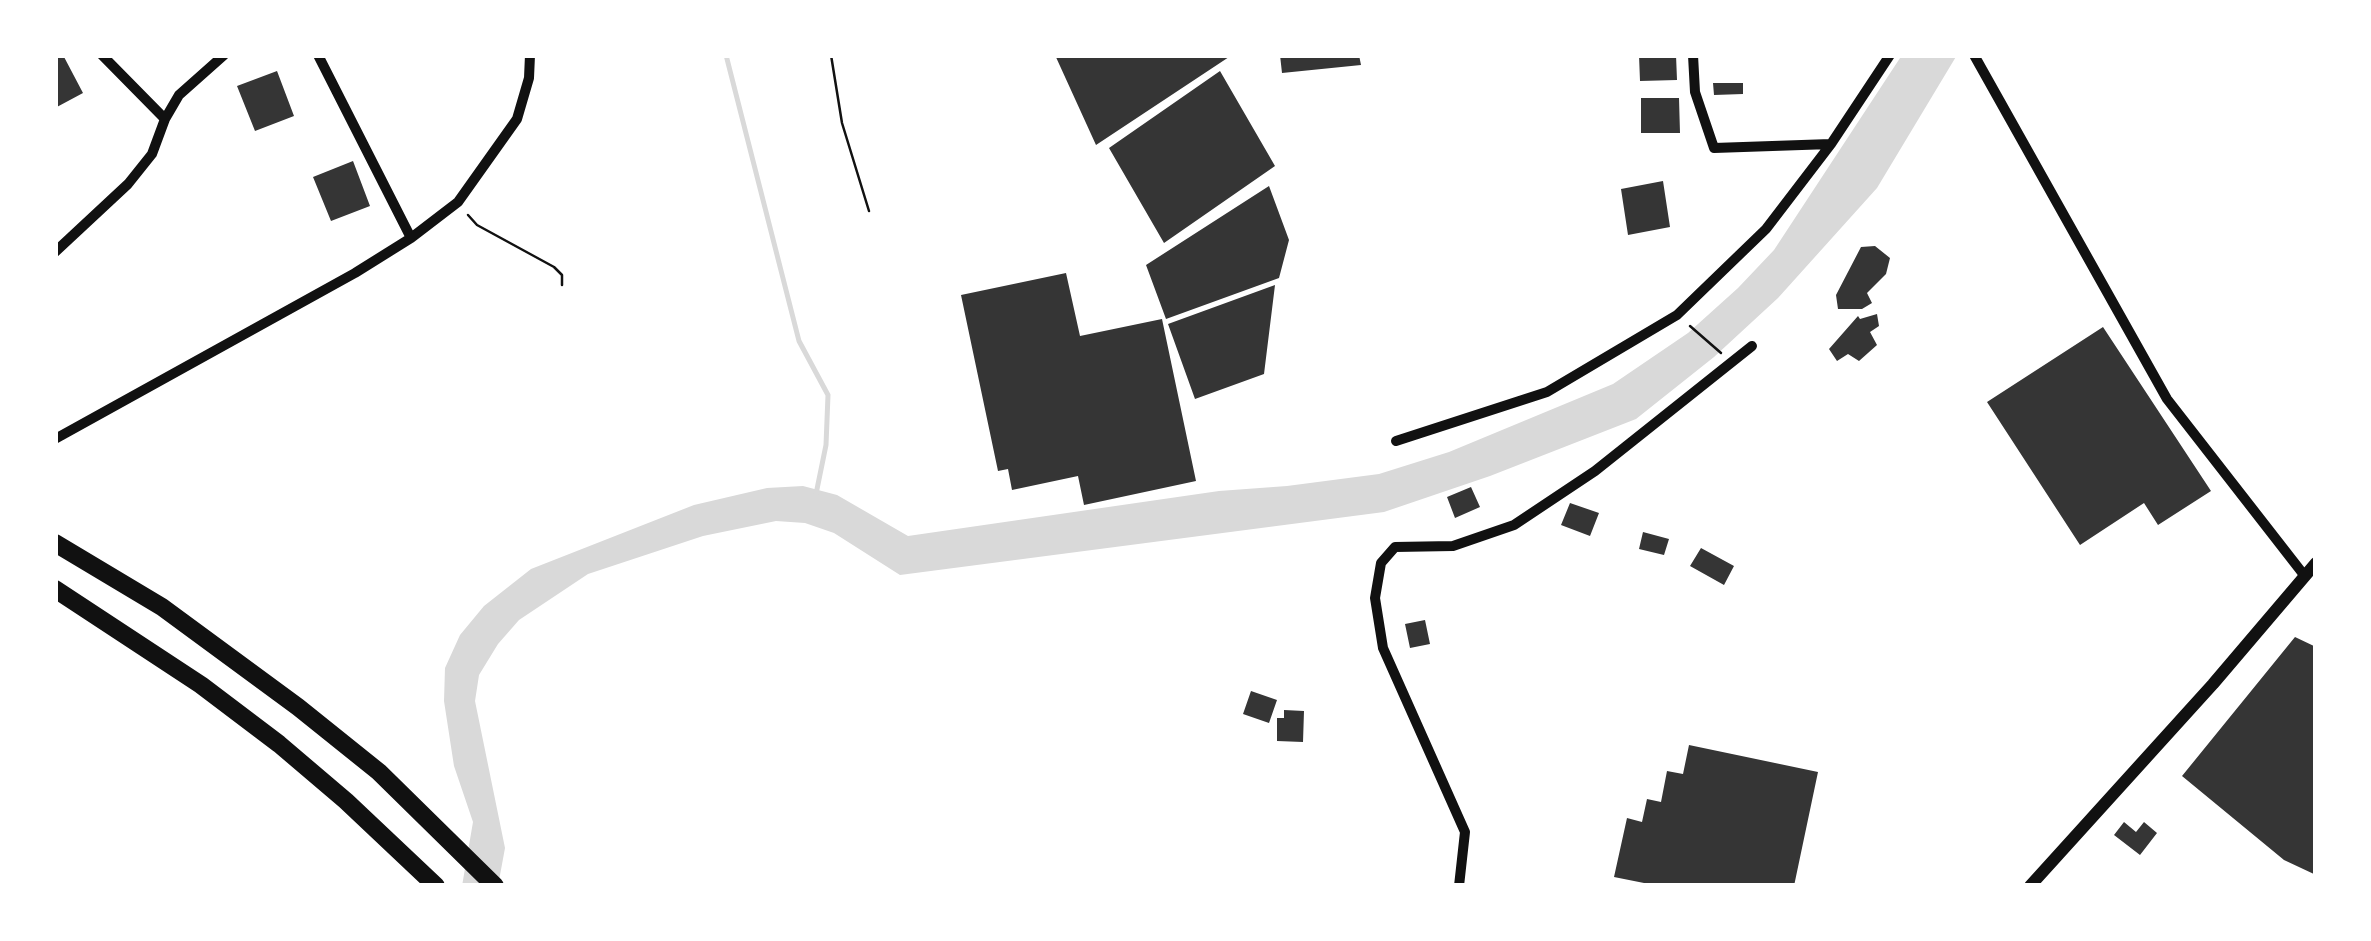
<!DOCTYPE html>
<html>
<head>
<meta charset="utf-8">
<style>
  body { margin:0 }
  #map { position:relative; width:2371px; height:941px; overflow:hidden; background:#fff; font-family:Karla,sans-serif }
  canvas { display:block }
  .frame { position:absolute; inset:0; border:58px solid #fff; pointer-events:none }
</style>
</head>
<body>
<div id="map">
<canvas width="2371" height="941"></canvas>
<div class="frame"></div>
</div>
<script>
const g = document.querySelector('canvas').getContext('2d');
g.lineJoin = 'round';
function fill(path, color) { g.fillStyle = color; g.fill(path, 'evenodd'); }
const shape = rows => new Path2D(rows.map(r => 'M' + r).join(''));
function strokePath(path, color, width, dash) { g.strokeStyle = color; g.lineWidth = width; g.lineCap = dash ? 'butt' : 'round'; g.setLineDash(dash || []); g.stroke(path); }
fill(shape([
  [1902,55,1957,55,1877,188,1778,298,1714,357,1636,419,1490,476,1384,512,900,575,834,533,805,523,776,521,703,536,588,574,519,620,498,644,479,675,475,701,505,848,498,886,462,886,473,822,454,766,444,701,445,668,460,635,484,606,531,569,694,505,767,488,803,486,837,495,908,536,1219,491,1287,486,1379,474,1449,452,1613,384,1688,333,1738,288,1774,250]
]), '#d9d9d9');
strokePath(shape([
  [726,55,799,341,828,395,826,445,816,494]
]), '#d9d9d9', 5);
fill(shape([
  [55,55,63,55,83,93,55,108],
  [1055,55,1232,55,1096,145],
  [1280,55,1359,55,1361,65,1282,73],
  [1639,55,1676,55,1677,80,1640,81],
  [277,71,294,116,255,131,237,86],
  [1220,71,1275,166,1164,243,1109,148],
  [1713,83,1743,83,1743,94,1714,95],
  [1641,98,1679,98,1680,133,1641,133],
  [353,161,370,206,331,221,313,177],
  [1663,181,1670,227,1628,235,1621,189],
  [1269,186,1289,240,1279,278,1166,319,1146,265],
  [1875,246,1890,258,1886,274,1867,293,1872,303,1862,309,1838,309,1836,295,1861,247],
  [1066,273,1080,336,1162,319,1196,481,1084,505,1078,476,1012,490,1008,469,998,471,961,295],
  [1275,285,1264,374,1195,399,1168,324],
  [1877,314,1879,326,1870,332,1877,345,1859,361,1848,354,1837,361,1829,349,1858,316,1860,319],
  [2103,327,2211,491,2158,525,2144,503,2080,545,1987,402],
  [1471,487,1480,507,1455,518,1447,497],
  [1570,503,1599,513,1590,536,1561,525],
  [1643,532,1669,539,1664,555,1639,549],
  [1701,548,1734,566,1724,585,1690,566],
  [1425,620,1430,644,1410,648,1405,624],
  [2295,637,2316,647,2316,875,2284,860,2182,776],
  [1251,691,1277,700,1269,723,1243,714],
  [1284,710,1304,711,1303,742,1277,741,1277,718,1284,718],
  [1689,745,1818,772,1794,886,1659,886,1614,877,1627,818,1642,822,1647,799,1661,802,1667,771,1683,774],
  [2124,822,2136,832,2144,822,2157,833,2140,855,2114,835]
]), '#353535');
strokePath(shape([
  [831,55,842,123,869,211],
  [468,215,477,225,554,267,562,275,562,285],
  [1690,326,1721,353]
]), '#111', 2.5);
strokePath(shape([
  [102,55,165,119],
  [318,55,411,238],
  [1693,55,1695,92,1714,148,1831,144],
  [1974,55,2167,399,2304,575],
  [55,252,128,184,152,154,165,119,179,95,224,55],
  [55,439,355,273,411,238,458,202,517,119,529,78,530,55],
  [1396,441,1547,392,1677,315,1766,229,1831,144,1890,55],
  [1459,886,1465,832,1383,648,1375,598,1381,563,1395,547,1453,546,1514,525,1595,471,1752,346]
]), '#111', 10);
strokePath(shape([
  [2030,886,2213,684,2316,563]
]), '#111', 12);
strokePath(shape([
  [55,543,162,607,298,707,379,772,495,886],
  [55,589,201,685,279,744,346,801,436,886]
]), '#111', 18);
</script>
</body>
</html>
